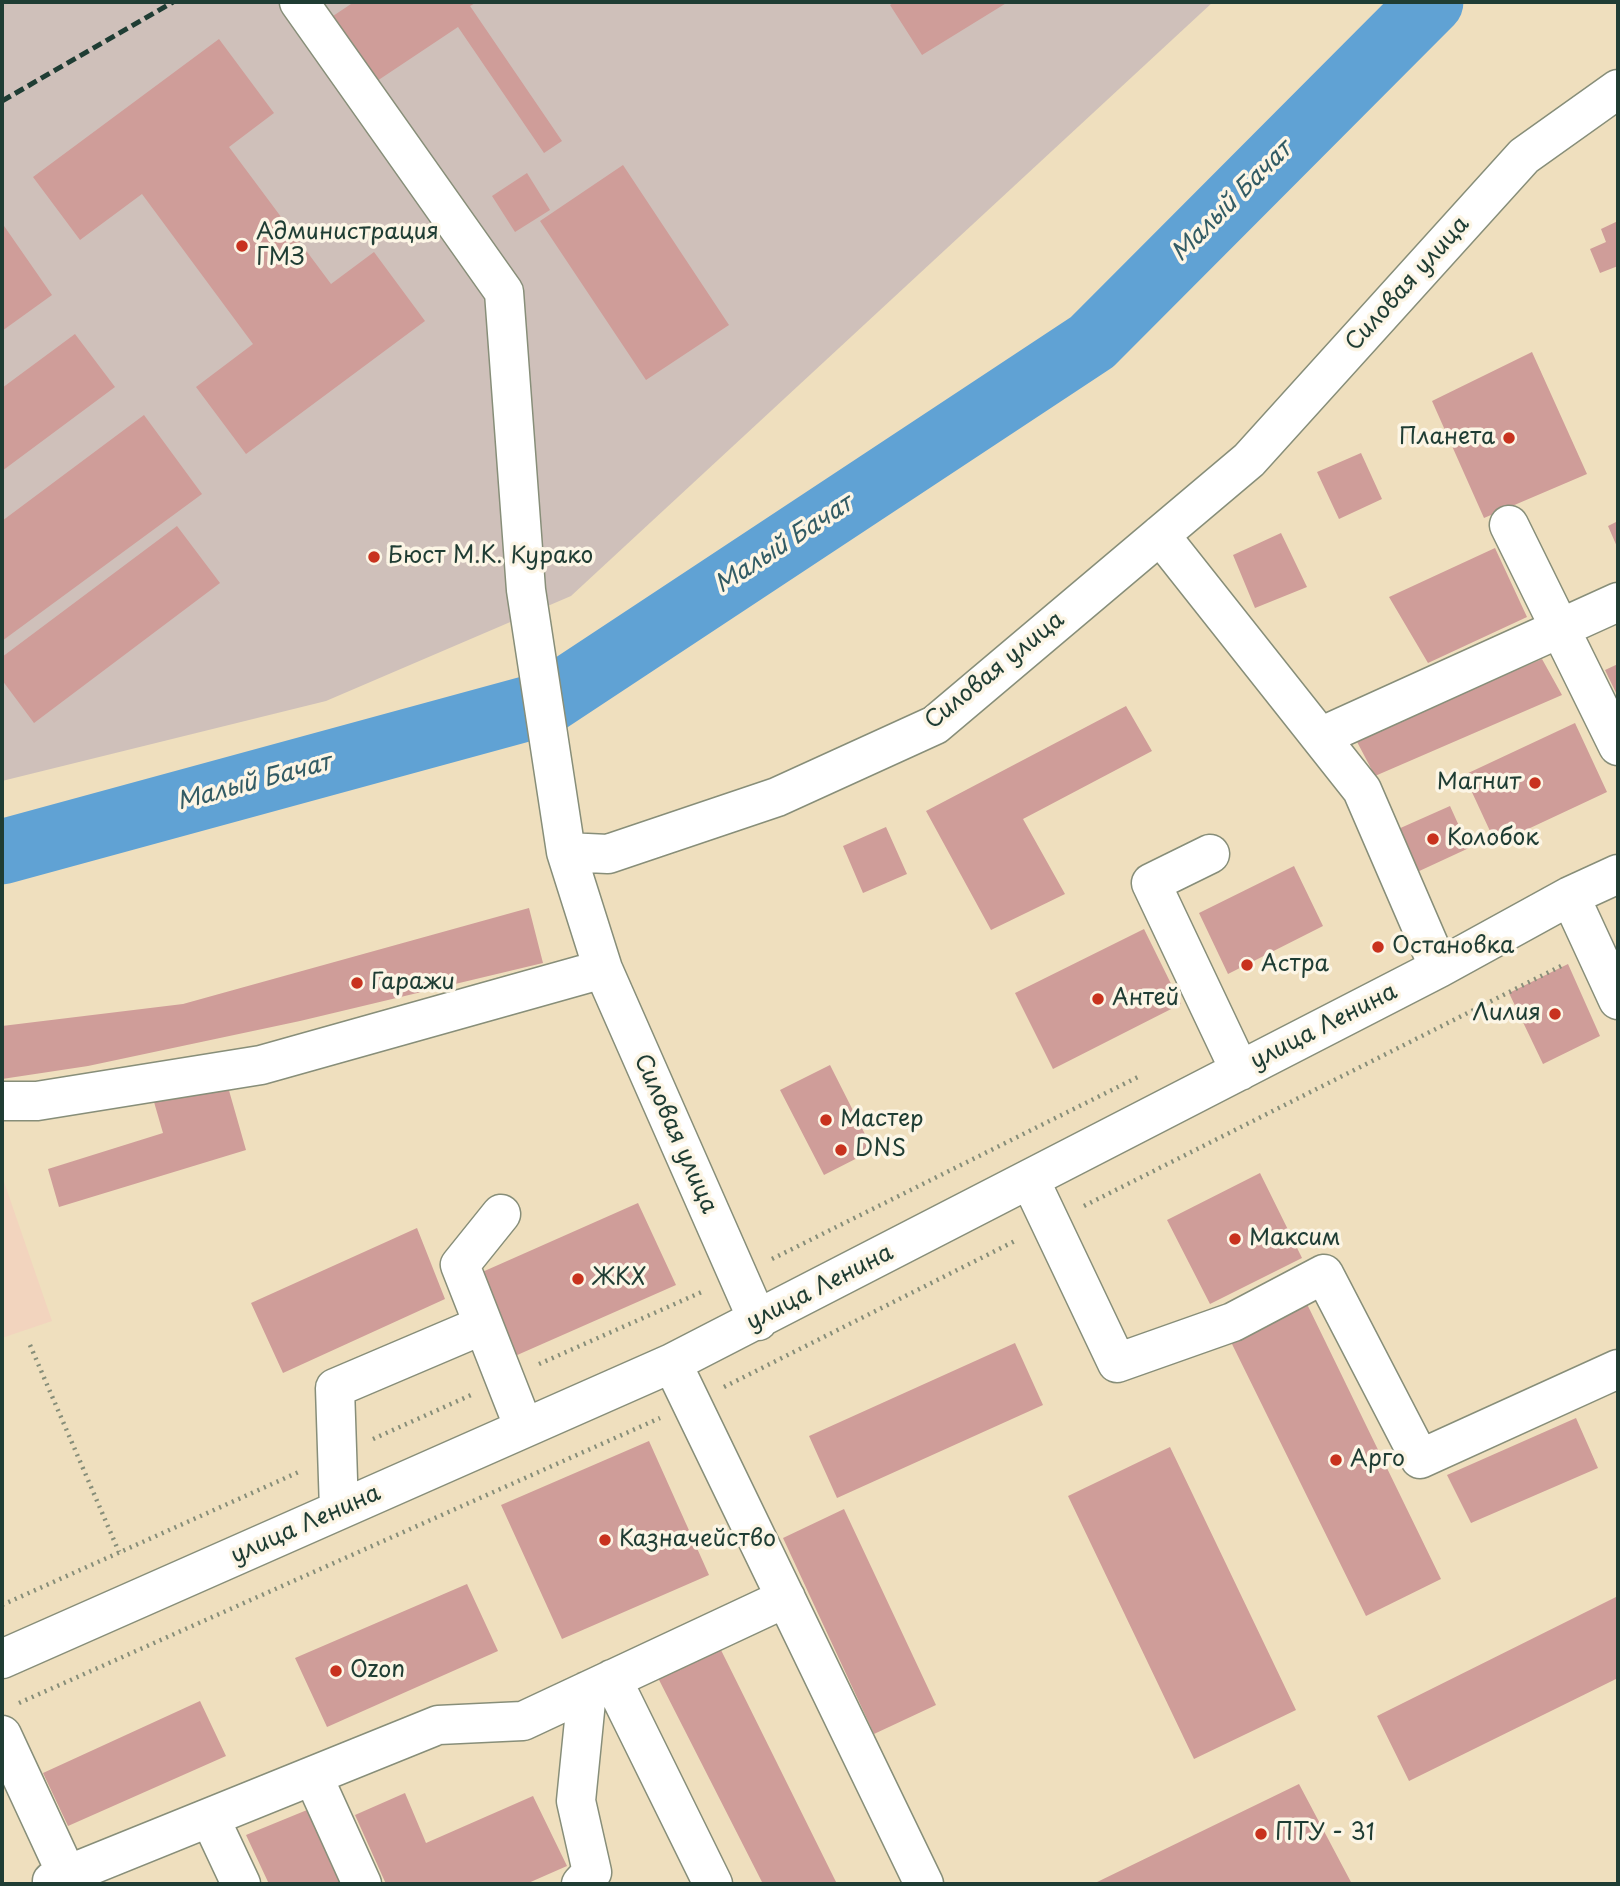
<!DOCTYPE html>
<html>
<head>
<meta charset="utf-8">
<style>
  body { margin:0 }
  #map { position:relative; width:1620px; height:1886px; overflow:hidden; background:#efdfbe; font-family:"Playpen Sans",sans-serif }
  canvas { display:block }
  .frame { position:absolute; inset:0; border:4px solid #1f3d34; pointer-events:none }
</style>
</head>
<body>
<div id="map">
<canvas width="1620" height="1886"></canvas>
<div class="frame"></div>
</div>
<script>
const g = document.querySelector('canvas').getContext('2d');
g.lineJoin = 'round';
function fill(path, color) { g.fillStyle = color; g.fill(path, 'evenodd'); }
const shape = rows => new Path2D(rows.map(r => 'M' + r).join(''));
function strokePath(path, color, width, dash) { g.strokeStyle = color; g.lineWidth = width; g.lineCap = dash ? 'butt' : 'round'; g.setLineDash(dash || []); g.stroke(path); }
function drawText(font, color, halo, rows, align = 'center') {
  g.font = font + ' "Playpen Sans",sans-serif'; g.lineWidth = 7; g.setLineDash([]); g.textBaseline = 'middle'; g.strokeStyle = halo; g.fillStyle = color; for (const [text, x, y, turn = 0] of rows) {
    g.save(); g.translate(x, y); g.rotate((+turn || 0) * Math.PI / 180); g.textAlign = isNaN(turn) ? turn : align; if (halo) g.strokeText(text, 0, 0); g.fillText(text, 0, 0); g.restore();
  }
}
fill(shape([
  [2,1176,52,1321,2,1338]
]), '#f2d4be');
fill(shape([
  [2,2,1213,2,571,596,326,701,2,781]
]), '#cfc0ba');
strokePath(shape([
  [2,852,544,704,1092,342,1431,2]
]), '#60a2d4', 65);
fill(shape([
  [354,2,477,2,470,6,562,141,544,153,458,27,371,85,327,20],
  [895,2,1008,2,922,55,890,5],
  [219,39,274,113,229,147,331,284,374,252,425,321,246,454,196,387,253,344,142,194,80,240,33,177],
  [623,165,729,325,646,380,540,221],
  [527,173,550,210,515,232,492,196],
  [1618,221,1618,266,1600,273,1590,249,1606,242,1601,229],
  [2,223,52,295,2,331],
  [75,334,115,387,2,471,2,388],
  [1532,352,1587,474,1484,518,1432,401],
  [144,415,202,494,2,641,2,521],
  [1361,453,1382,499,1339,519,1317,472],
  [1618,521,1618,549,1608,526],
  [177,526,220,583,34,723,2,680,2,657],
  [1281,533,1307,587,1255,608,1233,555],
  [1495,548,1527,617,1428,663,1389,597],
  [1542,659,1562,695,1375,776,1355,738],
  [1618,664,1618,697,1605,670],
  [1126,706,1152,751,1023,819,1065,894,991,930,926,811],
  [1575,723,1607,792,1496,844,1464,775],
  [1450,806,1469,848,1415,873,1396,830],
  [886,827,907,874,863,893,843,846],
  [1294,866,1323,926,1228,974,1199,913],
  [529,908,543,963,300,1021,88,1066,2,1079,2,1026,183,1004],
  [1144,929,1181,1004,1053,1069,1015,993],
  [1568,964,1600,1036,1543,1064,1509,993],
  [830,1065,873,1150,824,1175,780,1090],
  [226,1080,246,1150,59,1207,48,1169,163,1133,154,1102],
  [1260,1173,1302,1258,1210,1304,1167,1220],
  [638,1203,676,1285,515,1356,480,1273],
  [417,1228,445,1299,283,1373,251,1303],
  [1307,1304,1441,1579,1366,1616,1231,1342],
  [1015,1343,1043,1405,837,1498,809,1436],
  [1576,1418,1598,1468,1471,1523,1447,1475],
  [649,1441,709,1575,562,1639,501,1505],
  [1170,1447,1296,1710,1194,1759,1068,1496],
  [844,1509,936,1705,874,1734,783,1538],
  [467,1584,498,1651,327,1727,295,1658],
  [1618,1596,1618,1678,1409,1781,1377,1716],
  [719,1646,837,1884,763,1884,656,1674],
  [200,1701,226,1756,68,1826,43,1773],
  [1299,1784,1352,1884,1093,1884],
  [405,1793,426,1843,533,1796,567,1866,526,1884,386,1884,355,1815],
  [307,1810,342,1884,269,1884,246,1835]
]), '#cf9d99');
const minor = shape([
  [299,2,504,292,526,590,566,852],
  [1509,525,1618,746],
  [1160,535,1362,790,1439,968],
  [1320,737,1618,602],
  [1210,854,1151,883,1240,1071],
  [1570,896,1618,1000],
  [2,1101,37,1101,261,1065,603,969],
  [1030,1180,1117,1363,1233,1322,1324,1274,1420,1459,1618,1369],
  [501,1214,460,1265,524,1428],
  [758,1321,603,969,566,852,608,854,777,797,935,725,1249,460,1524,156,1618,89],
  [672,1363,924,1884],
  [339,1510,335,1388,483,1325],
  [2,1659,672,1363,1439,968,1570,896,1618,874],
  [612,1679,713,1884],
  [2,1735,67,1875],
  [313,1776,362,1884],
  [210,1818,241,1884],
  [52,1884,52,1881,438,1725,523,1721,786,1598],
  [581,1884,592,1872,576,1801,587,1691]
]);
strokePath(minor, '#878e79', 41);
strokePath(shape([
  [1084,1206,1561,966],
  [772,1259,1140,1076],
  [30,1345,119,1552],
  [539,1364,704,1291],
  [724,1387,1017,1240],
  [373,1439,471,1395],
  [2,1605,301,1471],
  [19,1703,660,1418]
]), '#878e79', 4.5, [2, 5]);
strokePath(minor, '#fff', 38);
strokePath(shape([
  [2,101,173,2]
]), '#1f3d34', 5, [10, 5]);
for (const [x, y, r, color] of [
  [242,246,7,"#c8321e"],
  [1509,438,7,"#c8321e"],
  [374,557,7,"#c8321e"],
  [1535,783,7,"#c8321e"],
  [1433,839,7,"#c8321e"],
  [1378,947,7,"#c8321e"],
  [1247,965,7,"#c8321e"],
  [357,983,7,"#c8321e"],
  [1098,999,7,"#c8321e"],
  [1555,1014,7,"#c8321e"],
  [826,1120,7,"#c8321e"],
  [841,1150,7,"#c8321e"],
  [1235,1239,7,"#c8321e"],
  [578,1279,7,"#c8321e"],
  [1336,1460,7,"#c8321e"],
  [605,1540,7,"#c8321e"],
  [336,1671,7,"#c8321e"],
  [1261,1834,7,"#c8321e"]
]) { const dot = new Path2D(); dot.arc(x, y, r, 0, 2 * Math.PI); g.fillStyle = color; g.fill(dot); strokePath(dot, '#fcf5e5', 2.5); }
drawText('23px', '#1f3d34', '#fcf5e5', [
  ["Администрация",256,233],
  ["ГМЗ",256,259],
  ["Планета",1495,438,"right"],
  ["Бюст М.К. Курако",388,557],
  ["Магнит",1521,783,"right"],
  ["Колобок",1447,839],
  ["Остановка",1392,947],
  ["Астра",1261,965],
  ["Гаражи",371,983],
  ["Антей",1112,999],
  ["Лилия",1541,1014,"right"],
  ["Мастер",840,1120],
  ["DNS",855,1150],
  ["Максим",1249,1239],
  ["ЖКХ",592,1279],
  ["Арго",1350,1460],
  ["Казначейство",619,1540],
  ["Ozon",350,1671],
  ["ПТУ - 31",1275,1834]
], 'left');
drawText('23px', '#1f3d34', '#fcf5e5', [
  ["Силовая улица",1408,284,-48],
  ["Силовая улица",995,671,-39],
  ["улица Ленина",1324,1027,-27],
  ["Силовая улица",675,1134,66],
  ["улица Ленина",820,1288,-27],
  ["улица Ленина",306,1525,-24]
]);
drawText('italic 24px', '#325b64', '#fcf5e5', [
  ["Малый Бачат",1232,202,-45],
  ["Малый Бачат",784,545,-33],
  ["Малый Бачат",254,783,-15]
]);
</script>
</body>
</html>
